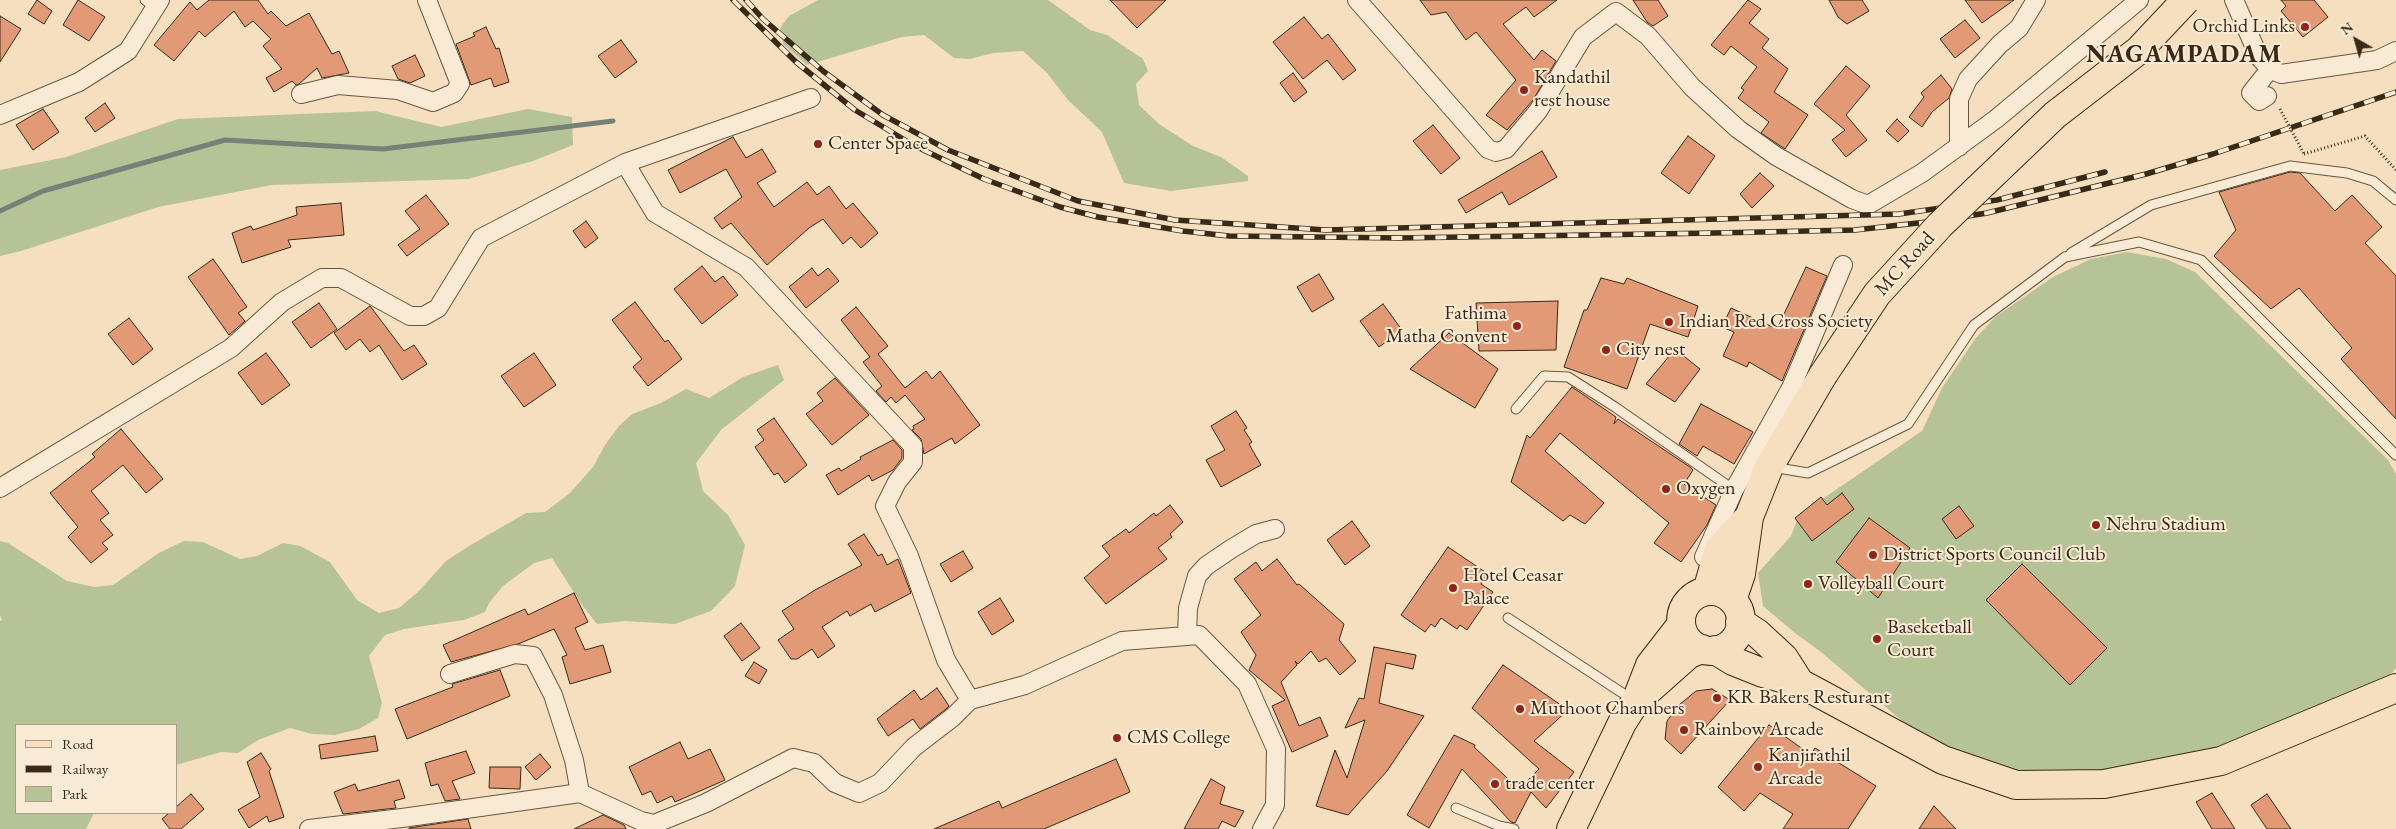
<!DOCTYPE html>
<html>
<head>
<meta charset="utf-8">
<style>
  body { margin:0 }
  #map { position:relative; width:2396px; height:829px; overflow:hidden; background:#f6dfbe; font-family:"EB Garamond",serif }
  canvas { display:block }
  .legend { position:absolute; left:15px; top:724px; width:162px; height:90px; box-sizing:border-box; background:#f9ead5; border:1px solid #ac9d89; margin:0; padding:6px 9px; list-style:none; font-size:15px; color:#382a16 }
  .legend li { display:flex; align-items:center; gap:10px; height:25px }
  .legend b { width:25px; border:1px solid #ac9d89 }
  .north { position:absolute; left:2331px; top:15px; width:50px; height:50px; -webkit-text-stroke:4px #f9ead5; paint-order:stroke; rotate:322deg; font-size:14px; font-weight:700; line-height:20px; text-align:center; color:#382a16 }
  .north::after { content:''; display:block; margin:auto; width:18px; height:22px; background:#382a16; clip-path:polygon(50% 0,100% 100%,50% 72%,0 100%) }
</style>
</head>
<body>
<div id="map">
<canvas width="2396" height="829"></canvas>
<ul class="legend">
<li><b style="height:6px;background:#f6dfbe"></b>Road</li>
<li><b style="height:6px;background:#382a16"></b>Railway</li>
<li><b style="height:14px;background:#b6c396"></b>Park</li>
</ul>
<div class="north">N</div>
</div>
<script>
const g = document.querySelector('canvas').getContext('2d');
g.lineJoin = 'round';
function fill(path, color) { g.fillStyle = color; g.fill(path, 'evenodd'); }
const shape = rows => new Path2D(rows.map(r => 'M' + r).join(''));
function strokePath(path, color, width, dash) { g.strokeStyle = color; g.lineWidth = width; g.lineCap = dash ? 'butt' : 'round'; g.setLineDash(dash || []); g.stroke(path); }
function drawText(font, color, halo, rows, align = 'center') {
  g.font = font + ' "EB Garamond",serif'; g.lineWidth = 4; g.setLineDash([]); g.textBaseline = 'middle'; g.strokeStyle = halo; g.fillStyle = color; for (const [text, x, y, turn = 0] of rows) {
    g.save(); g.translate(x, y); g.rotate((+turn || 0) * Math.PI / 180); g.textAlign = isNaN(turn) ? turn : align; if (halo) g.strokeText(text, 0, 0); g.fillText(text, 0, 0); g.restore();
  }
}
fill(shape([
  [818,0,1048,0,1090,30,1107,35,1143,59,1148,71,1136,84,1139,105,1159,124,1193,146,1221,157,1248,176,1248,181,1171,191,1124,183,1102,132,1068,100,1047,73,1023,51,993,53,970,59,954,58,924,35,902,37,807,65,783,44,780,28,789,16],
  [528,109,572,117,573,145,533,161,468,179,272,185,158,207,21,251,0,256,0,170,66,157,178,119,375,111,441,127],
  [2127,252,2166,259,2195,272,2388,460,2396,474,2396,668,2390,675,2240,752,2158,772,1985,772,1935,749,1821,652,1795,633,1763,606,1758,573,1791,536,1799,515,1922,431,1942,388,1975,339,1995,317,2053,277,2091,259],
  [778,365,784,380,721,430,696,463,703,491,728,515,745,545,735,586,711,611,675,624,625,621,597,624,582,605,552,558,534,563,503,586,489,603,485,612,464,620,404,629,385,635,369,656,382,703,378,718,359,729,335,735,312,734,290,728,258,740,238,753,221,752,176,765,176,725,16,725,16,813,94,813,86,829,0,829,0,621,2,620,0,615,0,541,8,543,67,581,94,587,113,585,159,553,184,541,203,542,240,559,257,556,283,543,300,546,330,562,357,600,379,613,399,608,418,592,446,561,469,546,526,513,545,512,570,493,593,467,605,445,619,426,632,414,661,403,686,389,709,398,743,377]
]), '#b6c396');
strokePath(shape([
  [0,211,43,191,225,140,383,149,613,121]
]), '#758277', 5);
const building = shape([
  [37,0,52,11,44,24,28,14,37,0],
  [78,0,105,17,89,41,63,25,78,0],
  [209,0,258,0,268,14,271,11,286,26,309,13,332,54,339,51,349,73,322,78,317,68,299,84,296,85,292,81,274,92,266,78,282,69,263,46,271,39,253,21,245,27,234,11,205,37,199,31,174,61,154,45,190,2,197,10,209,0],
  [1110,0,1166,0,1137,28,1110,0],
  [1420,0,1557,0,1534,17,1526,7,1503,24,1534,60,1542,50,1556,61,1533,100,1507,130,1486,115,1516,80,1476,32,1466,40,1446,12,1431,15,1420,0],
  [1633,0,1658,0,1668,16,1653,26,1647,22,1633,0],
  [1748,0,1761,9,1749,23,1769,39,1762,48,1788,69,1774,92,1808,115,1785,149,1761,133,1769,122,1738,98,1744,90,1741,88,1757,67,1731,46,1724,55,1711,45,1748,0],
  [1829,0,1862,0,1869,11,1847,24,1838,17,1829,0],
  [1965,0,2014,0,1982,23,1965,0],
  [2281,0,2314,0,2328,17,2303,37,2281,11,2286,6,2281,0],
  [0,16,21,29,0,62,0,16],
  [1304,17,1322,39,1328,34,1356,70,1343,80,1327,60,1303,79,1273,42,1304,17],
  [1965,20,1980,38,1955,58,1940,39,1965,20],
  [486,27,496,49,499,48,509,82,494,87,491,78,471,85,456,44,475,36,473,33,486,27],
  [621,40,637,62,615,78,598,56,621,40],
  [415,55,425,76,410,83,398,79,392,66,415,55],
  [1846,66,1870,86,1846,115,1867,140,1846,157,1832,140,1845,130,1814,104,1846,66],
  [1293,73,1307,92,1294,102,1280,83,1293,73],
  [1941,75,1952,89,1949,98,1932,112,1922,127,1909,117,1924,97,1921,93,1941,75],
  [105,103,115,118,95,132,85,118,105,103],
  [43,109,59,132,33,150,16,125,43,109],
  [1897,119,1909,131,1898,142,1886,131,1897,119],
  [1433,125,1460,158,1441,174,1413,141,1433,125],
  [1688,136,1715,156,1689,194,1661,173,1688,136],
  [733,137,746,158,762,149,776,172,757,183,774,207,807,182,817,195,829,186,846,209,853,203,878,233,861,248,851,237,843,244,823,219,809,228,767,265,731,223,722,229,714,218,742,197,726,169,680,193,668,170,733,137],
  [1542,151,1557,177,1509,205,1502,192,1466,213,1458,200,1542,151],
  [2290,172,2300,173,2335,211,2352,195,2382,227,2365,243,2396,276,2396,419,2341,359,2352,348,2299,288,2271,309,2214,256,2236,230,2219,192,2290,172],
  [1760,173,1774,186,1752,208,1740,194,1760,173],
  [426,195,449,224,407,256,398,245,420,229,405,211,426,195],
  [341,203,344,235,288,240,291,247,242,263,232,233,251,226,253,230,297,215,296,207,341,203],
  [586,221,598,238,585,248,573,231,586,221],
  [213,259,247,307,238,313,245,321,229,335,188,277,213,259],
  [702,266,715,282,723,276,738,295,702,324,674,289,702,266],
  [1806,267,1827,276,1782,381,1749,362,1747,367,1723,356,1734,332,1722,327,1731,308,1777,329,1806,267],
  [812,268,818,276,828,268,839,281,806,308,789,287,812,268],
  [1319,274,1334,299,1312,312,1297,287,1319,274],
  [1601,278,1624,284,1627,278,1698,306,1688,337,1650,324,1627,389,1564,367,1584,310,1587,310,1601,278],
  [1558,301,1556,350,1479,351,1476,303,1558,301],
  [635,302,665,342,668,340,682,359,648,386,633,367,642,359,612,320,635,302],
  [319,303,337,329,311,348,292,322,319,303],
  [1383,304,1402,330,1379,347,1360,321,1383,304],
  [370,306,404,351,414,345,427,364,402,380,379,345,370,352,360,339,346,350,334,333,370,306],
  [856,307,888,346,878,354,905,388,926,371,932,379,940,371,980,425,955,444,952,438,924,454,921,439,912,430,914,429,913,426,925,419,905,395,896,403,891,397,886,402,876,391,882,386,863,362,870,357,841,320,856,307],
  [129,318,153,349,133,365,108,334,129,318],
  [1449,333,1498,369,1475,408,1410,369,1449,333],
  [1675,349,1700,369,1675,402,1646,384,1675,349],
  [266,353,290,385,262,405,238,373,266,353],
  [534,353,556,385,524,407,501,376,534,353],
  [835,378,869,415,832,445,806,414,823,401,817,393,835,378],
  [1572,387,1616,417,1614,424,1618,419,1690,467,1693,470,1684,484,1716,505,1707,525,1681,562,1654,543,1669,523,1560,433,1545,451,1604,503,1585,524,1570,515,1563,521,1511,482,1527,435,1530,438,1572,387],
  [1701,404,1753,432,1734,464,1703,446,1697,456,1679,444,1701,404],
  [1236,411,1247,428,1244,430,1252,442,1249,444,1261,465,1221,487,1206,460,1225,450,1211,426,1236,411],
  [774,418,807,465,785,483,778,473,774,475,755,447,764,440,757,430,774,418],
  [121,429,163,479,146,493,123,465,91,491,109,513,100,520,113,535,102,543,108,549,91,563,68,537,78,527,50,493,95,457,92,454,121,429],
  [893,440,902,450,902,458,893,470,872,481,869,475,838,495,826,475,839,468,841,471,861,459,860,457,893,440],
  [1842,493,1854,509,1812,541,1795,518,1821,497,1827,505,1842,493],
  [1170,505,1183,522,1170,534,1172,537,1158,548,1167,559,1106,604,1084,578,1110,556,1102,546,1126,529,1129,533,1154,513,1156,516,1170,505],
  [1959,506,1974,526,1956,539,1942,519,1959,506],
  [1869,518,1910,548,1878,598,1836,562,1869,518],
  [1352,521,1370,546,1345,565,1327,540,1352,521],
  [864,534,878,556,882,554,887,565,898,559,911,593,875,612,871,604,850,616,847,611,822,627,835,646,818,658,812,649,797,659,791,659,778,640,794,629,782,611,815,590,862,565,848,544,864,534],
  [1448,547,1488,574,1481,584,1493,592,1467,630,1460,625,1457,629,1441,618,1435,627,1431,624,1425,632,1401,615,1448,547],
  [963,551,973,568,951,582,940,564,963,551],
  [1277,559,1297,585,1299,584,1344,624,1339,640,1356,661,1340,675,1326,658,1319,662,1311,651,1298,664,1295,661,1297,665,1281,682,1299,726,1320,717,1328,736,1292,752,1272,706,1285,700,1249,670,1256,655,1241,632,1261,615,1234,579,1256,562,1262,571,1277,559],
  [2022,564,2107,648,2070,685,1986,600,2022,564],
  [574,593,588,622,575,628,585,650,603,645,611,672,570,684,562,657,567,655,554,629,518,644,451,662,443,645,525,609,528,615,574,593],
  [1000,598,1014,621,992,635,978,612,1000,598],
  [741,623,760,648,742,661,724,636,741,623],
  [1374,647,1416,655,1413,669,1386,663,1379,703,1424,716,1387,771,1348,815,1316,806,1335,750,1347,778,1365,720,1345,728,1359,698,1364,699,1374,647],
  [754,662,767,670,759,684,745,676,754,662],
  [1503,665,1568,710,1534,741,1574,772,1546,808,1531,792,1515,823,1511,822,1462,769,1429,828,1407,815,1454,735,1475,745,1474,747,1519,789,1539,769,1472,708,1503,665],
  [500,670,510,696,407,739,395,709,453,687,452,684,500,670],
  [937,688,949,706,946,709,920,729,913,719,888,736,877,719,914,690,921,700,937,688],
  [1712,689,1730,700,1681,754,1665,739,1667,721,1679,705,1696,691,1712,689],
  [1769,725,1811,755,1815,748,1876,786,1848,829,1783,829,1793,814,1760,793,1744,811,1718,787,1769,725],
  [375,736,378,751,321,759,319,745,375,736],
  [680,742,688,759,710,749,725,780,675,802,672,796,657,803,651,791,642,795,629,767,680,742],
  [466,751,475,773,452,781,460,799,445,801,438,784,431,786,425,763,466,751],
  [261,753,271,769,269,771,284,817,269,822,267,816,249,828,238,810,260,797,247,762,261,753],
  [540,754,551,767,536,780,525,767,540,754],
  [1116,759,1130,792,1044,829,934,829,999,801,1002,808,1116,759],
  [490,767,521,767,520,789,489,788,490,767],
  [1211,779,1225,787,1220,804,1244,811,1235,827,1222,821,1218,829,1184,829,1211,779],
  [399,780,405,798,394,801,396,808,343,814,334,792,355,784,358,791,399,780],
  [2212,793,2235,829,2212,829,2196,802,2212,793],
  [191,794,204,809,181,829,170,829,162,819,169,813,176,813,176,807,191,794],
  [2267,794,2291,829,2267,829,2251,805,2267,794],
  [1934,806,1956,829,1919,829,1934,806],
  [603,815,624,825,626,829,574,829,603,815],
  [468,819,471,829,409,829,409,828,468,819]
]);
fill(building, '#e29a76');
strokePath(building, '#382a16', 1);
const lane = shape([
  [145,0,154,7],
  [2071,253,2151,205,2290,166,2347,173,2373,181,2396,200],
  [1516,409,1544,376,1568,377,1615,407,1734,490],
  [1772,467,1808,473,1908,424,1974,325,2065,257,2139,242,2201,260,2396,455],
  [1508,618,1633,700],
  [1456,808,1499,826,1514,829]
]);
const street = shape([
  [1357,0,1488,149,1496,152,1506,149,1538,111,1583,37,1616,12,1648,36,1692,87,1738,129,1776,156,1852,199,1868,205,1922,173,1996,119,2139,0],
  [2234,0,2259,57,2270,69,2281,74,2377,60,2396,51],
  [301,94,338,85,398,90,433,102,454,93,460,84,427,0],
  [2267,96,2259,101,2251,93,2270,69],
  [0,115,79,82,128,51,160,0],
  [1959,147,1959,99,1968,79,2000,44,2019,28,2036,0],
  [625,163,811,98],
  [0,488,231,348,282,302,322,278,341,278,410,316,424,316,438,308,481,238,625,163,655,213,746,267,913,446,913,462,897,482,885,506,909,556,946,660,970,700,1025,685,1122,641,1199,635,1247,684,1276,749,1275,805,1262,829],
  [1704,557,1734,490,1791,388,1843,265],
  [1187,636,1188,608,1197,576,1206,566,1231,549,1256,534,1275,529],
  [450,674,515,654,533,656,553,695,574,760,580,793],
  [309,829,402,818,580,793,641,821,654,824,706,803,793,758,814,763,835,783,859,793,880,783,914,747,953,717,970,700]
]);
const primary = shape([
  [1707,591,1719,549,1749,517,1769,467,1823,375],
  '1681 621a30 30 0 1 1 60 0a30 30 0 1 1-60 0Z',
  [1732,600,1741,574,1749,517],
  [1740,622,1757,633,1784,658,1800,683],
  [1715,650,1733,661,1763,673,1800,683,1943,760,2016,785,2104,784,2221,761,2396,688],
  [1644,694,1689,654,1702,649],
  [1571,829,1622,723,1636,701,1650,665,1681,625]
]);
strokePath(lane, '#685740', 11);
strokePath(street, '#685740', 20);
strokePath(primary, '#382a16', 30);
strokePath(shape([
  [2304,154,2365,136,2396,170]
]), '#382a16', 3, [1, 2.5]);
strokePath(lane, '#f9ead5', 9);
strokePath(street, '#f9ead5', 18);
strokePath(primary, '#f6dfbe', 28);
const rail = shape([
  [733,0,796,62,855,110,913,145,984,179,1060,207,1098,217,1183,231,1229,236,1399,238,1715,233,1855,230,1936,221,1987,213,2146,174,2213,154,2396,92],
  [746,0,763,19,823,71,883,115,948,150,1078,201,1175,220,1326,230,1899,214,1997,200,2105,172]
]);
strokePath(rail, '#382a16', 5.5);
strokePath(rail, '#f9ead5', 4, [11]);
const primaryBridge = shape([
  [1823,375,1877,294,1940,225,2055,115,2139,50,2186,0]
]);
strokePath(primaryBridge, '#382a16', 30, []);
strokePath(shape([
  [2280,109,2304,154]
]), '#382a16', 3, [1, 2.5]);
strokePath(primaryBridge, '#f6dfbe', 28);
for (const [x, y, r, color] of [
  [2305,27,5,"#8f2418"],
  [1524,90,5,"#8f2418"],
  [818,144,5,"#8f2418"],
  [1669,322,5,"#8f2418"],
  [1517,326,5,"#8f2418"],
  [1606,350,5,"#8f2418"],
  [1666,489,5,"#8f2418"],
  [2096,525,5,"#8f2418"],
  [1873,555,5,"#8f2418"],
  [1808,584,5,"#8f2418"],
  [1453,588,5,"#8f2418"],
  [1877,639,5,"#8f2418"],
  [1717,698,5,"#8f2418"],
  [1520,709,5,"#8f2418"],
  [1684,730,5,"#8f2418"],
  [1117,738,5,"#8f2418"],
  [1758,767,5,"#8f2418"],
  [1495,784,5,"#8f2418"]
]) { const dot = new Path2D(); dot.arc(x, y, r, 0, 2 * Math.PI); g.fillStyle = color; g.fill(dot); strokePath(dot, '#f9ead5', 2); }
drawText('20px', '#382a16', '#f9ead5', [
  ["Orchid Links",2295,27,"right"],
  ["Kandathil",1534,78],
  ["rest house",1534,101],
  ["Center Space",828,144],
  ["Fathima",1507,314,"right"],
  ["Matha Convent",1507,337,"right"],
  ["Indian Red Cross Society",1679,322],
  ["City nest",1616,350],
  ["Oxygen",1676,489],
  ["Nehru Stadium",2106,525],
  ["District Sports Council Club",1883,555],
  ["Hotel Ceasar",1463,576],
  ["Palace",1463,599],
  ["Volleyball Court",1818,584],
  ["Baseketball",1887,628],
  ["Court",1887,651],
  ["KR Bakers Resturant",1727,698],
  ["Muthoot Chambers",1530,709],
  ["Rainbow Arcade",1694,730],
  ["CMS College",1127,738],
  ["Kanjirathil",1768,756],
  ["Arcade",1768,779],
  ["trade center",1505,784]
], 'left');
drawText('20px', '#382a16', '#f9ead5', [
  ["MC Road",1905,264,-48]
]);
g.letterSpacing = '1px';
drawText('bold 25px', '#382a16', '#f9ead5', [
  ["NAGAMPADAM",2184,55]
]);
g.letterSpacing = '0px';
</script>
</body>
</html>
